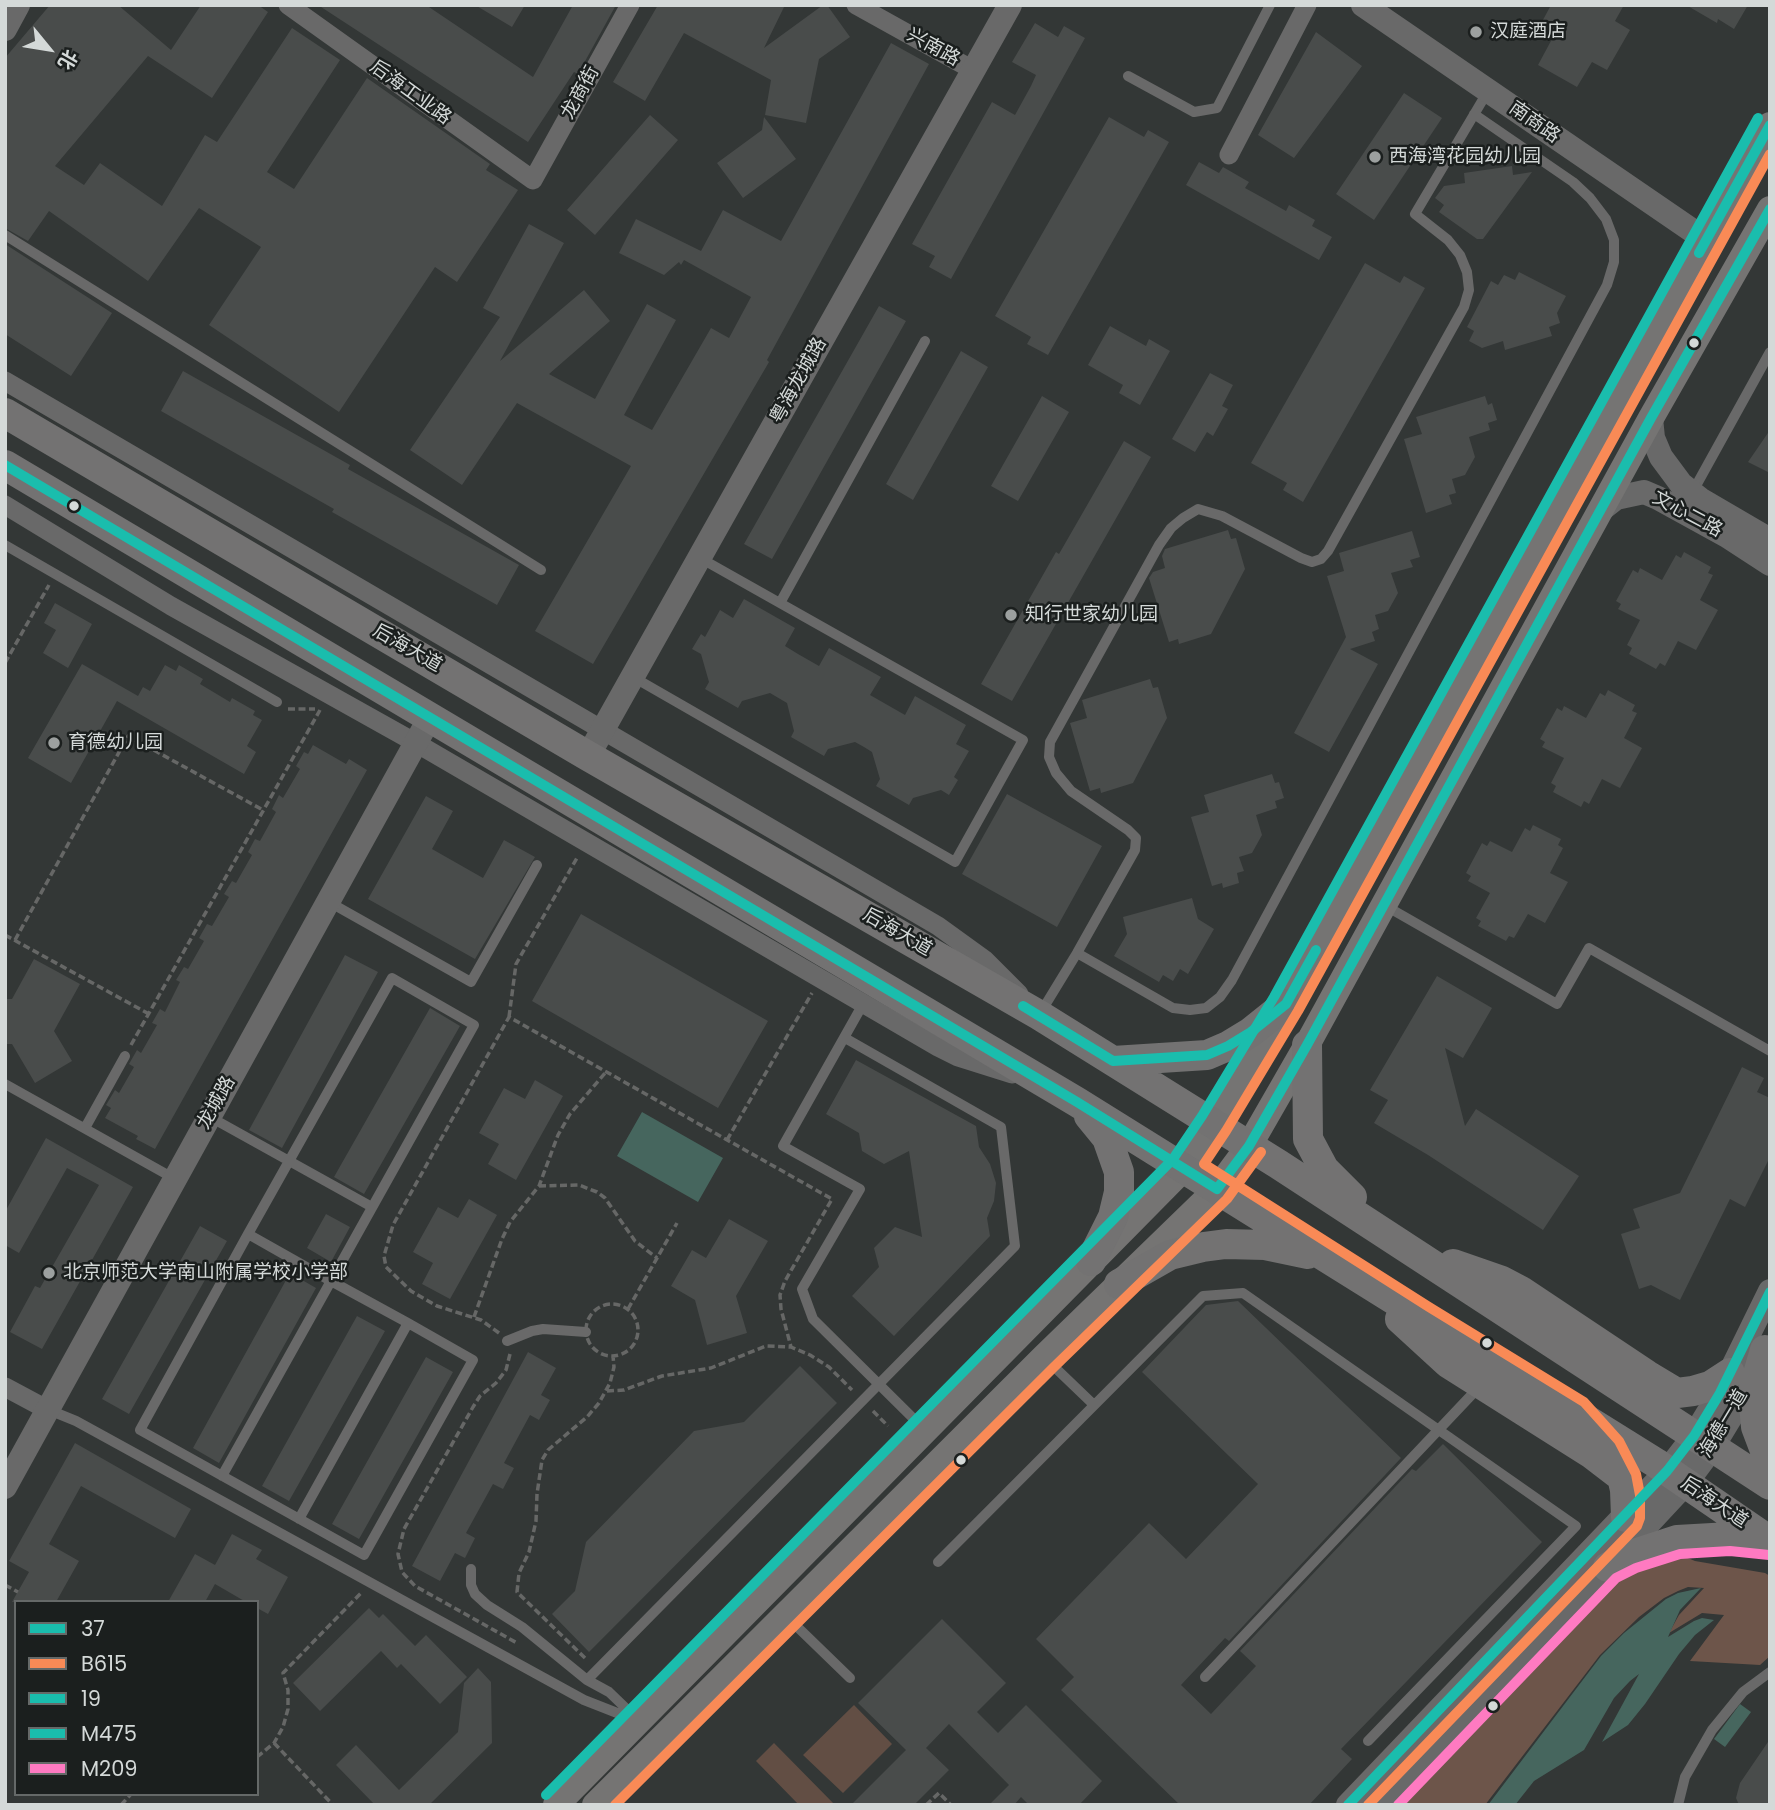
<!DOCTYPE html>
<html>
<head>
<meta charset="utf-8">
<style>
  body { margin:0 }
  #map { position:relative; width:1775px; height:1810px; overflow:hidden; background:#333736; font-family:Poppins,"Noto Sans SC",sans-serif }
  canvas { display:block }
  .frame { position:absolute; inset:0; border:7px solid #d4d9d8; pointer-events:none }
  .legend { position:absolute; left:14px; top:1600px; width:245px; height:196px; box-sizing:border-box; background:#1b1f1e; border:2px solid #656968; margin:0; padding:9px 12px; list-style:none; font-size:21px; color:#d4d9d8 }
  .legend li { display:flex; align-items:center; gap:14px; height:35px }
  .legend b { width:35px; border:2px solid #656968 }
  .north { position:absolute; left:14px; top:14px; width:70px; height:70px; -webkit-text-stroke:5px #1b1f1e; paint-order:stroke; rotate:120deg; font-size:19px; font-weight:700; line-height:28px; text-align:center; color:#d4d9d8 }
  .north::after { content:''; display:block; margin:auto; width:24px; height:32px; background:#d4d9d8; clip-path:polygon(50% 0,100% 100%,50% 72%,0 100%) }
</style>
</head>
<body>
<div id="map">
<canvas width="1775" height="1810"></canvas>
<div class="frame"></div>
<ul class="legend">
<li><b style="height:9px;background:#1abdad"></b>37</li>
<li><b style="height:9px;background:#f98a56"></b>B615</li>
<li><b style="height:9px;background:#1abdad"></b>19</li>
<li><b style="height:9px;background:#1abdad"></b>M475</li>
<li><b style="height:9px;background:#fe7ac1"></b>M209</li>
</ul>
<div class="north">北</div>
</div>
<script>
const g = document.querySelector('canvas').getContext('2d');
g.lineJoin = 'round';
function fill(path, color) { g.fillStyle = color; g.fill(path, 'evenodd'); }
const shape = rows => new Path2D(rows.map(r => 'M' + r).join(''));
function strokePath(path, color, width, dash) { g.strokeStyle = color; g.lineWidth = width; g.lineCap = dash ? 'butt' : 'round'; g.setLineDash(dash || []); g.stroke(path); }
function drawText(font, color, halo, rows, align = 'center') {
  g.font = font + ' Poppins,"Noto Sans SC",sans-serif'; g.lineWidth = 5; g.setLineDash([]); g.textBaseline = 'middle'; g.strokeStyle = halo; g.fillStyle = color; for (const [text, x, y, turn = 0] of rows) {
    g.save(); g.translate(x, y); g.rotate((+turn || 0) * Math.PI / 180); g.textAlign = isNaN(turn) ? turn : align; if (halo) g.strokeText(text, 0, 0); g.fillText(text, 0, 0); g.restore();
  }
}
fill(shape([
  [854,1705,892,1744,843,1793,803,1755],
  [774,1743,835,1805,799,1805,756,1761]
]), '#624e44');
fill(shape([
  [1664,1548,1695,1561,1765,1573,1770,1576,1770,1656,1760,1665,1690,1661,1724,1615,1702,1613,1669,1633,1679,1615,1704,1588,1688,1587,1678,1591,1664,1598,1639,1617,1600,1655,1485,1805,1392,1805,1626,1566]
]), '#6d554a');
fill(shape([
  [642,1112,723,1158,698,1202,617,1156],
  [1701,1588,1680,1610,1668,1637,1694,1621,1702,1618,1714,1620,1695,1635,1679,1654,1645,1704,1628,1725,1602,1742,1639,1674,1630,1681,1614,1698,1584,1750,1534,1781,1515,1805,1488,1805,1601,1656,1624,1633,1666,1599,1678,1593],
  [1740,1704,1751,1712,1725,1747,1714,1739]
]), '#46665e');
fill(shape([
  [50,5,118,5,171,50,201,5,258,5,268,12,212,98,148,56,55,166,84,185,100,163,162,206,205,135,217,142,292,28,340,60,267,172,294,189,367,78,490,164,486,170,518,190,457,282,435,267,339,412,209,325,261,247,199,208,148,281,49,211,28,241,5,228,5,58],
  [318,5,426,5,533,77,573,5,616,5,578,74,574,72,528,142],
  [475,5,525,5,512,27],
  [658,5,785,5,764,48,823,5,827,5,850,37,819,59,806,123,765,115,771,80,684,33,645,101,613,82],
  [1551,5,1624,5,1615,21,1630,30,1607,70,1592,62,1577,87,1538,65,1552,39,1537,31],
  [1686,5,1748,5,1734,29,1718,19,1717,23],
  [1035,23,1058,37,1064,26,1085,38,951,279,929,267,935,256,912,244,992,102,1015,115,1031,86,1036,75,1012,62],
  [1316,32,1362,66,1294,158,1258,135],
  [891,43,929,64,767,360,769,362,593,664,535,631,631,466,517,403,462,485,410,450,500,317,483,308,529,224,564,243,500,361,584,290,610,321,549,374,595,399,647,304,676,320,624,415,652,430,711,328,729,338,751,297,684,260,681,265,679,262,664,275,619,253,636,219,701,251,723,210,781,241],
  [1404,93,1442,118,1374,220,1336,194],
  [650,115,678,140,595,235,567,210],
  [764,117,796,159,743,198,717,163,762,130],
  [1109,117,1144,137,1148,130,1169,142,1048,355,1027,344,1031,337,995,316],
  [1199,162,1219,173,1223,167,1249,182,1245,188,1265,199,1286,211,1289,205,1315,220,1312,226,1332,237,1319,260,1186,185],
  [1512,166,1513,175,1532,172,1483,239,1477,239,1439,212,1444,205,1435,198,1444,186,1465,183,1464,173],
  [5,244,112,313,71,376,5,334],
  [1365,263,1400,283,1404,276,1425,288,1303,502,1283,490,1287,483,1251,463],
  [1519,272,1566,296,1557,313,1560,323,1549,327,1552,336,1505,350,1503,341,1482,348,1469,341,1474,331,1467,327,1491,281,1498,285,1504,275,1515,280],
  [879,306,906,321,772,559,744,544],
  [1110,326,1146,346,1149,339,1170,351,1140,405,1119,393,1123,385,1088,365],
  [961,351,988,367,913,500,886,484],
  [183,371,350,465,348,469,519,565,497,605,332,512,334,509,161,411],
  [1210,373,1233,385,1222,406,1228,409,1213,436,1207,432,1195,452,1172,439],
  [1042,396,1069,412,1018,501,991,486],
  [1485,396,1488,405,1492,403,1497,420,1488,423,1490,430,1469,437,1475,457,1465,475,1452,479,1456,493,1449,495,1452,504,1426,513,1404,439,1422,434,1416,417],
  [1770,430,1770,473,1748,462],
  [1124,441,1151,457,1012,701,981,684,1056,552,1059,554],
  [1228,530,1231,539,1236,538,1245,569,1211,634,1179,644,1178,639,1169,642,1149,578,1153,572,1165,568,1162,556,1165,549],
  [1412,531,1420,557,1410,560,1413,567,1391,573,1398,593,1388,611,1375,615,1379,629,1372,632,1375,641,1350,649,1378,664,1329,752,1294,733,1346,637,1327,576,1344,571,1339,553],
  [1684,552,1711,567,1708,573,1713,575,1700,600,1718,610,1696,650,1678,641,1665,666,1660,663,1656,669,1629,654,1632,648,1627,645,1640,620,1618,609,1621,604,1616,601,1633,570,1638,573,1640,568,1662,580,1676,555,1681,558],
  [744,599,795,628,785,646,798,654,819,666,829,648,881,677,870,695,905,715,915,696,966,725,956,744,969,751,954,777,958,780,949,795,941,790,913,798,909,805,876,786,880,779,872,752,864,747,855,742,828,749,824,756,791,737,794,731,787,703,770,693,742,701,738,708,705,689,709,682,701,654,692,649,701,634,705,637,720,610,733,618],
  [55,603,92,624,68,668,43,653,56,630,44,623],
  [82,664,138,696,143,687,150,691,165,665,176,671,179,665,203,679,200,684,230,702,232,698,255,711,253,715,262,720,247,746,256,752,244,774,117,701,71,783,28,758],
  [1150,679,1153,688,1158,687,1167,718,1133,783,1101,793,1100,788,1090,791,1070,723,1087,718,1082,700],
  [1608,690,1635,705,1632,711,1637,713,1624,738,1642,748,1620,788,1602,779,1589,804,1584,801,1581,807,1553,792,1556,786,1551,783,1564,758,1542,747,1545,742,1540,739,1557,708,1562,711,1564,706,1586,718,1600,693,1605,696],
  [313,745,346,764,349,759,367,770,155,1149,136,1139,138,1136,105,1118,111,1108,106,1105,115,1090,119,1093,134,1067,129,1064,137,1050,141,1053,157,1025,152,1023,160,1009,165,1012,180,982,176,980,184,967,188,969,204,941,199,938,207,924,212,926,229,897,224,894,232,881,236,883,252,855,248,852,255,839,260,841,276,812,272,809,279,795,283,798,300,769,296,766,304,752,308,754],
  [1272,774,1275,783,1279,782,1284,798,1275,801,1277,808,1256,815,1262,835,1252,853,1239,857,1244,871,1237,873,1239,883,1223,888,1222,883,1212,886,1191,817,1209,812,1204,795],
  [1007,794,1102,846,1057,927,962,874],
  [426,796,453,811,432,849,483,878,504,840,535,857,475,959,368,899],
  [1533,825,1561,839,1558,845,1563,848,1550,873,1568,882,1545,923,1528,914,1514,938,1509,936,1506,941,1478,926,1481,921,1476,918,1490,893,1468,881,1471,876,1466,873,1482,843,1487,846,1490,841,1512,852,1525,828,1530,831],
  [1192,898,1198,919,1214,929,1188,974,1180,969,1173,981,1163,975,1159,982,1114,956,1127,934,1123,917],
  [581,914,768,1021,718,1108,532,1001],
  [345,955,378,972,282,1148,249,1130],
  [34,959,80,984,54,1031,72,1061,35,1083,12,1044,5,1044,5,999,12,999],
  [1437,976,1492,1008,1463,1058,1445,1048,1465,1126,1476,1109,1579,1176,1543,1230,1428,1155,1374,1123,1388,1100,1370,1090],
  [430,1008,460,1026,364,1194,334,1177],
  [856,1060,976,1126,979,1147,990,1164,996,1183,994,1201,987,1218,990,1236,894,1336,852,1296,879,1267,874,1248,895,1227,922,1237,909,1151,884,1164,862,1151,859,1133,826,1114],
  [1742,1067,1764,1078,1757,1092,1770,1098,1770,1157,1745,1207,1730,1199,1680,1300,1651,1285,1639,1289,1621,1234,1640,1228,1633,1209,1680,1193],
  [535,1080,563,1096,516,1180,488,1164,499,1144,479,1133,504,1088,525,1099],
  [46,1138,133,1187,42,1349,10,1332,35,1286,40,1288,99,1185,67,1168,19,1253,5,1245,5,1212],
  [469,1199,497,1215,450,1299,422,1284,433,1263,413,1252,438,1207,458,1218],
  [326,1214,350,1227,331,1262,307,1248],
  [729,1219,768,1241,736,1296,747,1333,707,1345,695,1300,671,1286,692,1250,706,1258],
  [200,1226,227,1241,129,1414,102,1399],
  [290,1273,316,1288,219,1463,193,1448],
  [1238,1301,1401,1458,1229,1641,1225,1638,1181,1685,1211,1714,1256,1666,1240,1651,1412,1469,1416,1471,1443,1444,1542,1542,1341,1749,1352,1759,1309,1805,1180,1805,1061,1690,1074,1677,1036,1639,1149,1523,1186,1559,1258,1484,1142,1372,1206,1305],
  [357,1316,385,1331,289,1501,262,1486],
  [528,1352,556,1368,541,1395,550,1400,539,1420,530,1415,504,1463,514,1468,503,1489,493,1484,466,1533,475,1538,465,1558,455,1553,440,1581,412,1566],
  [426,1357,453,1372,359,1539,332,1524],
  [800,1366,837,1403,589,1652,552,1614,575,1591,586,1542,694,1431,744,1422],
  [75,1443,191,1509,175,1538,81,1486,49,1544,79,1561,56,1602,12,1602,29,1572,9,1561],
  [232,1534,262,1550,256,1559,288,1577,268,1614,257,1608,257,1602,246,1602,215,1584,205,1602,168,1602,195,1554,215,1565],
  [369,1608,379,1618,383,1614,415,1646,426,1635,467,1677,440,1704,401,1664,397,1668,381,1651,320,1711,293,1683],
  [942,1619,1006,1683,977,1712,998,1733,1026,1705,1102,1781,1079,1805,1029,1805,1021,1797,1014,1805,989,1805,1009,1785,949,1724,926,1748,949,1770,914,1805,851,1805,906,1750,858,1703],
  [478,1668,491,1682,492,1743,429,1805,375,1805,336,1765,356,1745,399,1790,458,1732,464,1683],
  [1770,1739,1770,1805,1739,1805,1736,1798,1740,1783]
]), '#494c4b');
strokePath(shape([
  [5,663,49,585],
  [288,709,315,709],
  [5,935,149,1014],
  [15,940,128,736,263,810],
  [509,1017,516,964,577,858],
  [131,1045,320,710],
  [727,1140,812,993],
  [539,1186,579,1185,597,1192,605,1198,635,1241,657,1258],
  '586 1330a26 26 0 1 1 52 0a26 26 0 1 1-52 0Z',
  [628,1309,677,1223],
  [474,1317,502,1239,510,1222,539,1186,558,1135,570,1114,606,1072],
  [499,1333,481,1320,437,1306,411,1291,386,1267,384,1256,393,1225,509,1017,832,1199,785,1281,780,1295,781,1309,791,1347],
  [510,1354,506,1370,496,1383,480,1396,473,1407,404,1529,398,1554,402,1572,415,1586,517,1643],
  [607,1391,624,1390,662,1376,711,1368,766,1346,791,1347,810,1355,829,1367,852,1390],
  [873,1411,888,1426],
  [5,1585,18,1592],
  [585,1658,517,1592,519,1573,529,1552,536,1521,537,1494,542,1460,548,1450,587,1417,599,1403,610,1383,614,1367,613,1356],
  [274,1743,333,1805],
  [257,1757,274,1743,283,1727,288,1709,288,1690,283,1673,361,1593],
  [121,1805,131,1794],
  [926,1805,939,1793,951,1805]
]), '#666766', 3.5, [7, 3.5]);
strokePath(shape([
  [1128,76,1194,112,1217,108,1270,5],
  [5,235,541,570],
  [1692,493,1770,352],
  [5,545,277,702],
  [780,603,925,341],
  [633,677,955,862,1023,740,700,558],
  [329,902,471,982,537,865],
  [1384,905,1557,1004,1589,948,1770,1051],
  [1077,953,1173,1008,1190,1010,1206,1008,1220,997,1232,980,1607,285,1614,262,1614,240,1606,219,1590,198,1573,182,1474,114],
  [863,1004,783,1146,860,1189,802,1289,813,1319,925,1430],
  [1041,1012,1077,953,1135,850,1136,838,1128,830,1071,791,1056,773,1049,757,1050,742,1159,545,1171,528,1183,518,1198,509,1222,516,1301,558,1312,562,1321,559,1328,551,1464,307,1469,290,1467,272,1460,255,1448,240,1415,214,1488,91],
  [5,1084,175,1179],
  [210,1117,372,1207],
  [85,1128,125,1056],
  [507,1341,532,1331,543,1329,586,1332],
  [1044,1357,1094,1405],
  [49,1410,76,1421,584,1700,635,1720],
  [222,1476,331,1281,474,1025,392,978,248,1234,140,1430,364,1555,473,1360,408,1323,331,1281,248,1234],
  [299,1519,408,1323],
  [938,1562,1203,1296,1243,1293,1576,1526,1368,1741],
  [471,1569,471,1585,475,1594,487,1605,522,1627,587,1680,609,1692,636,1718],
  [785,1615,850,1678],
  [1205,1677,1479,1387],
  [587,1680,1015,1246,1001,1127,845,1038],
  [1678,1805,1685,1777,1712,1730,1743,1692,1770,1672]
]), '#696969', 10);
strokePath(shape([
  [288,5,533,180,630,5],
  [856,5,973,70],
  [1229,155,1307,5],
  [5,381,938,926,985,960,1019,994],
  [5,505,171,606,416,743,938,1047,958,1057,1012,1074],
  [5,1387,48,1410]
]), '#696969', 19);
strokePath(shape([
  [1363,5,1706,240],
  [5,29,18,5],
  [1651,418,1653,438,1661,457,1681,484,1700,499,1770,540],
  [1602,509,1616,498,1644,492,1658,498,1727,536,1770,564],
  [588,756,1010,5],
  [5,1487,429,719],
  [1348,1805,1667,1471,1694,1436,1720,1393,1770,1291],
  [1378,1805,1608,1567,1686,1483,1712,1448,1738,1405,1753,1374]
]), '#696969', 24);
strokePath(shape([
  [556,1805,1184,1168,1214,1124,1286,1004,1770,125],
  [595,1805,1044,1357,1217,1189,1249,1146,1307,1045,1651,418,1770,209]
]), '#757473', 26);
strokePath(shape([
  [5,413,588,756,1039,1015,1278,1164,1770,1485],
  [5,465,1077,1102,1656,1463,1770,1541],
  [1307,1045,1308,1139,1324,1169,1352,1197],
  [1113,1061,1207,1055,1228,1046,1251,1032,1286,1004],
  [1089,1116,1107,1138,1119,1172,1119,1192,1113,1217,1091,1261],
  [1453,1264,1502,1281,1521,1291,1647,1375,1677,1393],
  [1119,1284,1170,1255,1203,1247,1226,1244,1265,1245,1308,1254],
  [1400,1319,1448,1363,1592,1454,1622,1477],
  [1765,1350,1754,1388,1754,1405,1756,1427,1770,1464],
  [1658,1390,1677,1393,1693,1391,1710,1386,1730,1373],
  [1613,1459,1622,1477,1625,1490,1626,1517],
  [1608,1567,1631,1555,1677,1540,1730,1537,1770,1541]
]), '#737272', 30);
strokePath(shape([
  [1699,253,1770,125],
  [5,465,1077,1102,1217,1189,1249,1146,1307,1045,1651,418,1770,209],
  [1023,1006,1113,1061,1207,1055,1228,1046,1251,1032,1286,1004,1316,950]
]), '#1abdad', 10);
strokePath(shape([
  [615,1805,1054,1367,1227,1199,1261,1152],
  [1368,1805,1637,1526,1640,1518,1640,1495,1636,1474,1619,1441,1584,1402,1429,1307,1204,1164,1226,1131,1298,1011,1770,154]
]), '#f98a56', 10);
strokePath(shape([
  [546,1795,1173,1159,1202,1116,1274,997,1758,118]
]), '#1abdad', 10);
strokePath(shape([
  [1348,1805,1667,1471,1694,1436,1720,1393,1770,1292]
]), '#1abdad', 10);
strokePath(shape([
  [1398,1805,1616,1578,1636,1568,1680,1554,1730,1551,1769,1555]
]), '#fe7ac1', 10);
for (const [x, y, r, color] of [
  [1476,32,7,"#9ca09f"],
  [1375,157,7,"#9ca09f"],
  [1694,343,6,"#d4d9d8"],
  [74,506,6,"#d4d9d8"],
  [1011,615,7,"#9ca09f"],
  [54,743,7,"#9ca09f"],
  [49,1273,7,"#9ca09f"],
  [1487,1343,6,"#d4d9d8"],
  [961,1460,6,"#d4d9d8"],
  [1493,1706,6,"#d4d9d8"]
]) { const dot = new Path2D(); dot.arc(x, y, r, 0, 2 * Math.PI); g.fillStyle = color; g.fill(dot); strokePath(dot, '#1b1f1e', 2.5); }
drawText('19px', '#d4d9d8', '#1b1f1e', [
  ["汉庭酒店",1490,32],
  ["西海湾花园幼儿园",1389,157],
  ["知行世家幼儿园",1025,615],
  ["育德幼儿园",68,743],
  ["北京师范大学南山附属学校小学部",63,1273]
], 'left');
drawText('19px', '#d4d9d8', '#1b1f1e', [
  ["兴南路",933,48,29],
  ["后海工业路",410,93,36],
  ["龙商街",581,93,-61],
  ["南商路",1534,123,35],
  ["粤海龙城路",799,381,-61],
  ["文心二路",1687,515,28],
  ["后海大道",407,649,30],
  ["后海大道",897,933,30],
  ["龙城路",217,1103,-61],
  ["海德一道",1724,1424,-59],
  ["后海大道",1714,1503,34]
]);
</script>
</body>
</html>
